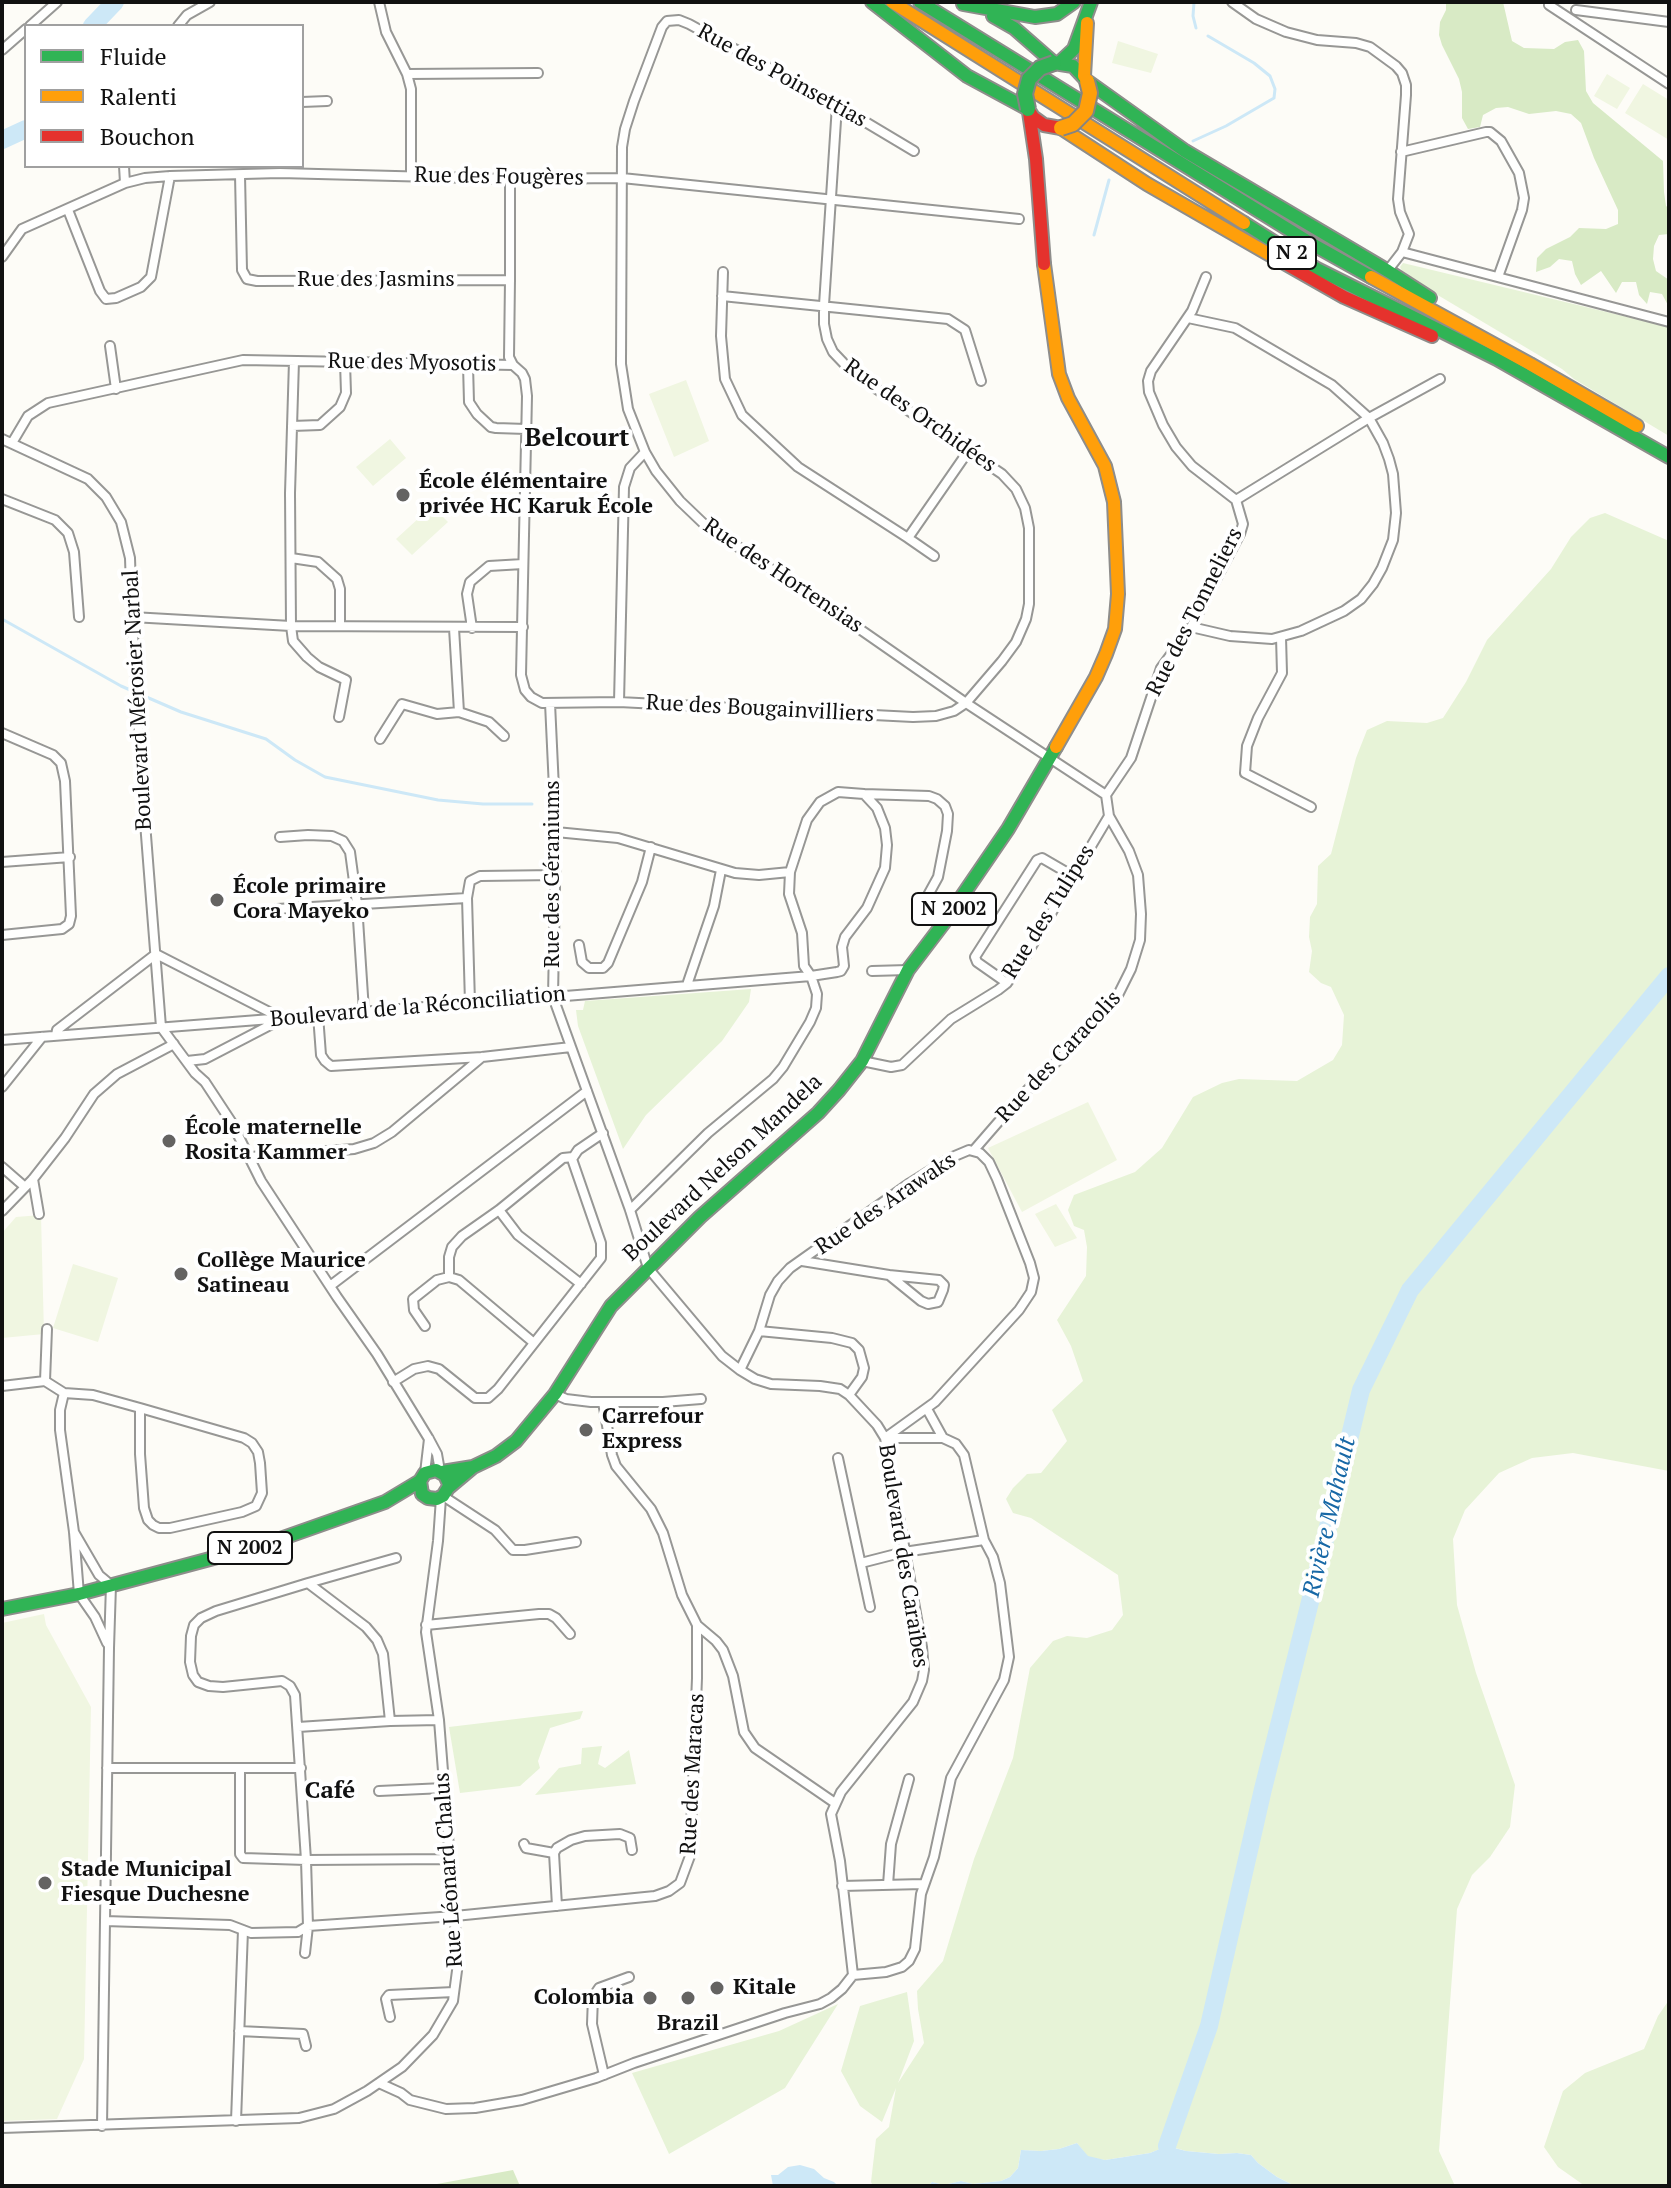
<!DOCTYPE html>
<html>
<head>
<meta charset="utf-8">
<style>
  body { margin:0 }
  #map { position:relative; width:1671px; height:2188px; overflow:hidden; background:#fdfcf7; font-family:"PT Serif",serif }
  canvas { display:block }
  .frame { position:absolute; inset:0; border:4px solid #111; pointer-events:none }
  .legend { position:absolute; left:24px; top:24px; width:280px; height:144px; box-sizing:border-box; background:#fff; border:2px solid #a0a0a0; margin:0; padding:10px 14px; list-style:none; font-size:24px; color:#111 }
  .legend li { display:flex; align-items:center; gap:16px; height:40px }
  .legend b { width:40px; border:2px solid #a0a0a0 }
</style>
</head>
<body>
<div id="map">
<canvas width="1671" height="2188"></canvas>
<div class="frame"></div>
<ul class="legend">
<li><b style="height:10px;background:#30b455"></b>Fluide</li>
<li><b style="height:10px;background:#ff9f0a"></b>Ralenti</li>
<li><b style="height:10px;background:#e5322d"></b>Bouchon</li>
</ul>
</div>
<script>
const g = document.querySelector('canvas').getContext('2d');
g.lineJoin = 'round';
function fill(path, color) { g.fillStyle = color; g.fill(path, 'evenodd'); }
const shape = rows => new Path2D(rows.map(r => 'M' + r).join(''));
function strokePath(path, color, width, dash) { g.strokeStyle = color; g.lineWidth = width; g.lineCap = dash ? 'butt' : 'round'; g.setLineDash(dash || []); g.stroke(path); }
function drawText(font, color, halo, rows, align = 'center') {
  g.font = font + ' "PT Serif",serif'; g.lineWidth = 8; g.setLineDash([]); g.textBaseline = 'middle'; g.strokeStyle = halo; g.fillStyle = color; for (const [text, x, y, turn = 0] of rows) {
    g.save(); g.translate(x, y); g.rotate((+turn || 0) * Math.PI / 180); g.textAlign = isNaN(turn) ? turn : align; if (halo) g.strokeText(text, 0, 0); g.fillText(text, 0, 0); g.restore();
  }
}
fill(shape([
  [1403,263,1669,327,1669,436,1574,379,1562,369,1404,275,1400,267],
  [1605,513,1669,541,1669,1471,1573,1453,1532,1458,1499,1473,1465,1510,1453,1539,1457,1605,1476,1673,1515,1785,1510,1827,1490,1857,1472,1875,1457,1909,1439,2151,1455,2186,1295,2186,1277,2177,1258,2163,1251,2155,1237,2153,1219,2154,1186,2151,1168,2146,1150,2153,1105,2160,1088,2157,1077,2143,1059,2149,1041,2151,1021,2150,1018,2168,1010,2177,1001,2181,973,2184,961,2181,944,2185,932,2182,928,2186,873,2186,871,2182,876,2139,889,2127,896,2088,882,2122,860,2106,841,2071,860,2006,907,1992,914,2041,898,2083,924,2043,918,2009,917,1991,943,1961,974,1859,1013,1758,1030,1668,1053,1641,1067,1636,1087,1638,1112,1630,1123,1615,1118,1575,1031,1518,1013,1513,1006,1499,1013,1488,1027,1474,1041,1473,1067,1441,1052,1410,1083,1381,1071,1346,1057,1320,1086,1276,1087,1247,1084,1230,1074,1226,1068,1210,1074,1195,1135,1172,1162,1148,1193,1097,1222,1083,1239,1079,1297,1081,1333,1060,1342,1045,1344,1015,1331,987,1321,983,1309,972,1312,951,1309,937,1310,917,1317,904,1318,866,1331,854,1356,758,1367,730,1387,721,1427,723,1443,718,1466,682,1487,640,1551,569,1571,537,1590,518],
  [751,989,749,1002,722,1041,646,1115,623,1149,578,1026,576,1010,583,1010,585,1001],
  [583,1711,580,1719,550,1728,538,1761,540,1768,520,1786,460,1793,449,1727],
  [602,1746,598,1764,605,1768,629,1750,636,1784,535,1795,559,1768,581,1764,582,1748],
  [1669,2000,1669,2186,1585,2186,1558,2167,1544,2147,1563,2091,1585,2073,1644,2049,1658,2016],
  [838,2004,785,2088,669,2154,632,2073,779,2031]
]), '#e7f3d7');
fill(shape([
  [1446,2,1503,2,1512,41,1524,48,1554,49,1565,42,1578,40,1584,51,1586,91,1593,103,1663,161,1664,192,1666,206,1669,208,1669,234,1659,235,1654,246,1653,259,1656,271,1669,280,1669,307,1662,294,1650,292,1647,304,1639,295,1636,282,1622,282,1616,293,1601,271,1581,285,1575,274,1572,261,1559,259,1550,267,1536,272,1537,258,1546,249,1570,237,1579,228,1606,229,1618,224,1618,210,1594,158,1581,123,1571,114,1556,111,1529,114,1508,107,1496,108,1483,115,1480,127,1468,129,1462,118,1462,92,1459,79,1442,45,1439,35,1440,22,1446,10],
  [513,2170,520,2186,426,2186]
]), '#d8eac5');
fill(shape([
  [1118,41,1158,54,1151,73,1112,63],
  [1607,74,1630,88,1617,109,1594,96],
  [1643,84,1669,100,1669,140,1625,113],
  [686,380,709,441,674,457,649,394],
  [390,439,406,458,373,486,356,467],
  [432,506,448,522,412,555,396,539],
  [1088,1102,1117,1160,1022,1212,988,1148],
  [1056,1204,1077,1238,1055,1247,1035,1214],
  [41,1215,44,1334,2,1338,2,1233,16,1217],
  [73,1264,118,1278,98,1342,53,1328],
  [44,1614,46,1625,91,1707,84,2059,57,2119,2,2121,2,1623]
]), '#f0f6e1');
fill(shape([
  [1077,2143,1088,2156,1105,2160,1150,2153,1167,2146,1186,2151,1219,2154,1237,2153,1251,2155,1258,2163,1277,2177,1295,2186,928,2186,932,2182,944,2185,961,2181,973,2184,1001,2181,1010,2177,1018,2168,1021,2150,1041,2151,1059,2149],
  [800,2165,814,2169,824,2178,834,2182,838,2186,773,2186,771,2175,778,2175,788,2167]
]), '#cde8f7');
strokePath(shape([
  [1194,2,1193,16,1196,28],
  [1193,141,1226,126,1274,98,1275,89,1270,76,1254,63,1208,36],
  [1094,235,1109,180],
  [2,619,121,686,181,712,266,739,295,760,325,777,438,800,483,804,532,804]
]), '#cde8f7', 3);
strokePath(shape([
  [92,26,115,2],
  [2,140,26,129],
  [1167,2146,1209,2026,1263,1789,1310,1602,1361,1390,1410,1290,1669,976]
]), '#cde8f7', 18);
const street = shape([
  [379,2,386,32,407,74,411,89,411,176],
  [1232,2,1256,19,1286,32,1317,40,1356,43,1370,47,1396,66,1402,73,1406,85,1406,95,1398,199,1400,212,1409,234,1402,252,1388,270],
  [1549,5,1669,84],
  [1576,10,1669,22],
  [30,26,57,2],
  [178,26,187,15,210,2],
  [2,50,26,29],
  [407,74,538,73],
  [302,102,327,101],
  [914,151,837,105,689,24,679,20,667,21,662,27,634,101,625,129,622,147,621,364,628,409,645,452,656,471,680,501,704,524,851,623,966,703,1106,795,1109,816,1129,851,1138,875,1141,914,1140,940,1131,969,1118,995,1105,1011,1080,1039,1020,1097,974,1150],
  [1401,152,1486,132,1490,132,1501,141,1519,173,1524,198,1522,210,1498,277],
  [124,166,125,183],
  [240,175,242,270,247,279,257,281,510,280,510,179],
  [68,210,100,291,106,299,116,298,141,287,151,277,170,176],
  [1402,252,1669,322],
  [2,257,22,229,125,183,145,178,170,176,280,173,510,179,622,178,1019,219],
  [723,272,721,336,725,379,742,415,798,467,908,538,969,450],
  [510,280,509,357,513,365],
  [722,296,948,319,965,330,981,381],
  [1188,318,1235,328,1332,385,1369,418,1383,443,1389,459,1393,474,1396,513,1393,540,1382,568,1373,584,1361,599,1344,611,1301,631,1272,639,1230,636,1191,627],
  [110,346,116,389],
  [294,361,290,493,291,626,293,641,307,657,319,667,346,680,339,717],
  [468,365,469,402,477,414,491,427,496,428,526,429],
  [292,426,320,425,340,407,346,393,345,362],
  [2,439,88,479,106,497,121,522,130,558,132,617,142,784,161,1027,195,1073,205,1082,232,1123,261,1181,337,1297,377,1354,429,1439,437,1454,440,1471],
  [12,443,28,416,48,403,243,360,513,365,522,373,525,379,527,396,521,675,525,690,531,697,542,703,619,702,913,717,936,716,954,711,966,703,1002,661,1016,642,1026,619,1029,604,1029,528,1025,508,1016,489,1002,474,853,373,833,352,827,339,824,324,824,305,837,105],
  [2,499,55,520,68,533,74,552,79,617],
  [1236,500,1369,418,1440,379],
  [908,538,934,556],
  [291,558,318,562,337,579,340,589,340,626],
  [132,617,291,626,523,627],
  [454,628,459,712,489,722,504,736],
  [472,628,467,594,470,582,489,566,523,564],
  [1281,637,1282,673,1258,718,1247,746,1245,773,1311,807],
  [619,702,624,487,630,468,645,452],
  [2,733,53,755,61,763,65,781,71,916,69,924,62,929,2,935],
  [380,739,402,704,437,714,459,712],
  [864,794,929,796,937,799,945,806,948,814,947,831,938,877,927,897],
  [1106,795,1131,758,1161,668,1191,627,1240,534,1243,524,1236,500,1192,466,1176,447,1163,425,1149,392,1148,381,1151,371,1192,311,1206,277],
  [556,832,618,838,735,873,759,875,790,872],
  [280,837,308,835,332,836,343,841,350,852,357,904,364,1011],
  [2,862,70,857],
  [277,909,467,898],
  [579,945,582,962,589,968,603,968,608,963,642,882,651,847],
  [872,971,908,970],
  [1007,983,977,962,975,957,1037,860,1042,858,1073,876],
  [687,985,714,906,721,870],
  [470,1003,467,898,470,881,480,876,556,875],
  [318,1015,321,1055,325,1061,331,1066,482,1057,571,1047],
  [56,1035,57,1030,156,954,281,1018],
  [2,1040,553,997,811,976,837,972,841,971,844,966,842,947,845,937,867,908,885,868,887,845,885,828,877,808,864,794,838,792,820,802,807,820,790,872,789,894,802,933,804,966,811,976,817,994,816,1008,810,1022,783,1067,773,1079,708,1133,630,1210],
  [187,1061,205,1059,278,1021],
  [862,1061,891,1067,902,1065,951,1019,998,990,1007,983,1021,964,1109,816],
  [2,1087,42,1037],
  [250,1157,354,1149,374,1143,392,1132,482,1057],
  [2,1167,25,1187],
  [33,1179,39,1214],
  [499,1210,518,1235,581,1284],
  [2,1211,33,1179,65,1138,94,1094,117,1074,174,1044],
  [802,1261,889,1275,921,1301,928,1304,938,1302,943,1290,944,1285,939,1280,889,1275],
  [449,1277,459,1280,534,1343],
  [330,1286,587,1091],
  [425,1326,414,1310,413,1299,437,1280,449,1277,449,1257,452,1247,462,1236,499,1210,563,1158,573,1157],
  [759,1331,832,1338,852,1343,859,1350,864,1368,862,1377,849,1395],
  [740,1370,759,1331,770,1295,778,1281,790,1268,910,1183,950,1158,969,1150,980,1153,989,1162,997,1179,1030,1263,1034,1278,1031,1292,1019,1310,935,1402,885,1438],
  [45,1381,47,1329],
  [45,1381,64,1393],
  [393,1382,414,1369,428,1366,439,1369,475,1398,488,1398,498,1389,601,1258,601,1243,572,1159,578,1150,603,1133],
  [2,1386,45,1381],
  [64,1393,93,1395,140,1408,140,1454,144,1508,148,1520,153,1525,159,1528,170,1528,242,1512,256,1506,262,1493,260,1463,258,1452,252,1443,244,1438,140,1408],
  [64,1393,60,1410,60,1430,74,1532,79,1594,95,1617,107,1643],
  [555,1394,566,1399,591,1402,663,1402,701,1399],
  [927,1409,943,1438],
  [838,1458,870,1607],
  [425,1473,429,1439],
  [443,1496,495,1530,513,1550,525,1550,576,1542],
  [74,1532,99,1575,111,1585,109,1648,102,2126],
  [861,1563,904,1552,984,1540],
  [308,1583,396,1558],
  [426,1625,539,1614,549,1614,556,1618,570,1634],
  [697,1625,716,1641,723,1650,733,1676,744,1732,755,1748,835,1803],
  [298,1727,390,1721,439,1720],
  [107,1768,301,1768],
  [240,1769,240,1854,243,1858,306,1860,451,1859],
  [379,1791,444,1788],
  [524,1844,526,1848,554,1853],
  [888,1885,891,1844,909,1779],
  [842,1886,923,1884],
  [557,1906,554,1853,557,1848,571,1840,585,1836,620,1834,630,1838,632,1850],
  [105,1921,230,1925,251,1933,298,1932,308,1926,455,1916,655,1896,669,1891,680,1883,690,1856,697,1678,697,1625,682,1595,663,1533,651,1509,616,1466,612,1455,603,1402],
  [305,1953,308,1926,306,1860,295,1695,290,1686,282,1681,223,1687,209,1686,198,1682,193,1675,190,1662,191,1636,194,1625,201,1618,216,1611,308,1583,366,1627,377,1640,383,1654,390,1721],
  [853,1975,886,1972,902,1967,909,1961,915,1949,921,1894,934,1857,951,1778,1004,1680,1009,1657,1000,1583,993,1557,984,1540,964,1455,956,1444,943,1438,886,1438],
  [390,2017,386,1999,389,1995,454,1992],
  [239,2031,303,2034,306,2046],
  [604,2075,592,2024,593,1997,599,1988,629,1977],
  [379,2083,401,2093,410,2100,446,2109,475,2108,522,2100,596,2078,634,2063,785,2013,820,2004,831,1998,842,1989,853,1975,840,1861,831,1814,841,1792,913,1702,922,1681,924,1670,922,1647,885,1438,877,1425,849,1395,840,1389,820,1386,771,1384,755,1379,740,1370,722,1356,648,1268,630,1210,553,997,556,832,550,703],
  [236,2121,243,1930],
  [2,2128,299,2118,334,2109,367,2091,402,2067,433,2035,453,2001,458,1963,439,1720,426,1632,438,1541,441,1498]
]);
const fast = shape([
  [872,2,967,76,1028,109],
  [920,2,1312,244,1371,277],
  [963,4,1035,17,1057,14,1074,2],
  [993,16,1014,28,1054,63],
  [1054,63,1073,66,1087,81],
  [1059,63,1074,49,1091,2],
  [1087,81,1185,151,1388,271,1430,298],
  [1244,223,1317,269,1497,359,1669,457],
  [442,1472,473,1467,496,1456,516,1441,555,1394,611,1306,700,1217,818,1113,839,1090,862,1061,908,970,943,924,1008,829,1056,747],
  [448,1488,449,1484,445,1475,436,1470,425,1473,420,1481,422,1494,428,1498,437,1499,443,1496,448,1488,473,1467],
  [2,1609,79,1594,266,1544,385,1502,420,1481]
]);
const slow = shape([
  [892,2,1244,223],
  [1084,76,1087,23],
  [1061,128,1147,184,1279,260],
  [1044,264,1059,374,1068,398,1105,466,1114,502,1118,594,1115,629,1106,654,1096,677,1056,747],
  [1371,277,1530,364,1637,426]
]);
const jam = shape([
  [1028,109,1033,117,1044,125,1061,128],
  [1029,112,1036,159,1044,264],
  [1279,260,1344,297,1432,336]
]);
strokePath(street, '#979795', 12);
strokePath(fast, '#8e8d8b', 16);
strokePath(slow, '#8e8d8b', 16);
strokePath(jam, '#8e8d8b', 16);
strokePath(street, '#fffffe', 8);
strokePath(fast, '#30b455', 12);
strokePath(slow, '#ff9f0a', 12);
strokePath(jam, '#e5322d', 12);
const fastBridge = shape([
  [1028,109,1025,94,1029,79,1040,68,1054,63]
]);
const slowBridge = shape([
  [1061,128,1073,124,1086,111,1090,93,1087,81]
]);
strokePath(fastBridge, '#858482', 18, []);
strokePath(slowBridge, '#858482', 18, []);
strokePath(fastBridge, '#30b455', 14);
strokePath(slowBridge, '#ff9f0a', 14);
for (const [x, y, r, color] of [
  [403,495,8,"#646362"],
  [217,900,8,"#646362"],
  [169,1141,8,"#646362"],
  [181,1274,8,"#646362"],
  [586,1430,8,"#646362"],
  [45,1883,8,"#646362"],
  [717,1988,8,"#646362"],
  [650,1998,8,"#646362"],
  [688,1998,8,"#646362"]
]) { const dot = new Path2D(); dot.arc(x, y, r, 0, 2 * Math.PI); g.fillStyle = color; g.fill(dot); strokePath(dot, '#fff', 3); }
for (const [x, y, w] of [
  [1292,253,48],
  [954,909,84],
  [250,1548,84]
]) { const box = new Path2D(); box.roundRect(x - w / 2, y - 16, w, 32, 6); g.fillStyle = '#fff'; g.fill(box); strokePath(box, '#111', 2); }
drawText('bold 20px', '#111', null, [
  ["N 2",1292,253],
  ["N 2002",954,909],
  ["N 2002",250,1548]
]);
drawText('22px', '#111', '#fff', [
  ["Rue des Poinsettias",782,76,29],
  ["Rue des Fougères",499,177,1],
  ["Rue des Jasmins",376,280],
  ["Rue des Myosotis",412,363,1],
  ["Rue des Orchidées",920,416,35],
  ["Rue des Hortensias",783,576,34],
  ["Rue des Tonneliers",1195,612,-63],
  ["Boulevard Mérosier Narbal",138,700,-93],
  ["Rue des Bougainvilliers",760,709,3],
  ["Rue des Géraniums",553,874,-90],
  ["Rue des Tulipes",1049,912,-58],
  ["Boulevard de la Réconciliation",418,1007,-5],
  ["Rue des Caracolis",1059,1057,-47],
  ["Boulevard Nelson Mandela",723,1168,-43],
  ["Rue des Arawaks",886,1204,-34],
  ["Boulevard des Caraïbes",903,1556,81],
  ["Rue des Maracas",693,1774,-87],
  ["Rue Léonard Chalus",449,1870,-94]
]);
drawText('bold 22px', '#111', '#fff', [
  ["École élémentaire",419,482],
  ["privée HC Karuk École",419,507],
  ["École primaire",233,887],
  ["Cora Mayeko",233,912],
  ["École maternelle",185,1128],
  ["Rosita Kammer",185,1153],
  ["Collège Maurice",197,1261],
  ["Satineau",197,1286],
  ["Carrefour",602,1417],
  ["Express",602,1442],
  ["Stade Municipal",61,1870],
  ["Fiesque Duchesne",61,1895],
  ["Kitale",733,1988],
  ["Colombia",634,1998,"right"],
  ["Brazil",688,2024,"center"]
], 'left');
drawText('italic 24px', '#1768a6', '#fff', [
  ["Rivière Mahault",1330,1517,-77]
]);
drawText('bold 24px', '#111', '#fff', [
  ["Café",330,1791]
]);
drawText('bold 26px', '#111', '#fff', [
  ["Belcourt",577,439]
]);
</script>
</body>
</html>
